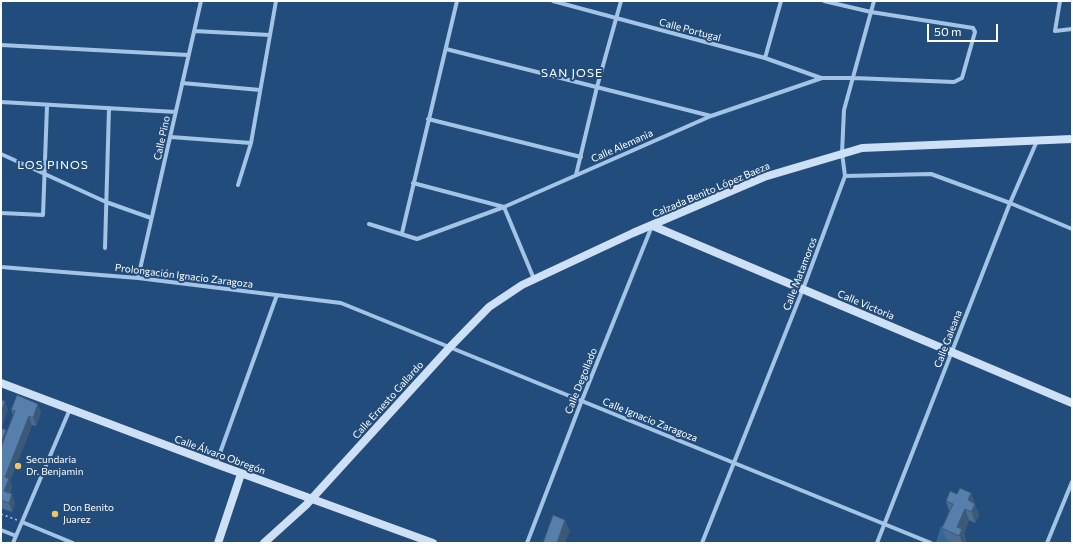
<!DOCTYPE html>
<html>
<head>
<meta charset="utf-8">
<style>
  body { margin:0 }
  #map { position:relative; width:1073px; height:544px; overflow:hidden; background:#214c7b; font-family:Commissioner,sans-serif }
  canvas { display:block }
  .frame { position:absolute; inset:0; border:2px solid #fff; pointer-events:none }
  .scale { position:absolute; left:927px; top:24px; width:71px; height:18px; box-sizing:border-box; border:2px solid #fff; border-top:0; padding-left:5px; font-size:12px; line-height:14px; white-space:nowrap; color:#fff; -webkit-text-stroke:3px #214c7b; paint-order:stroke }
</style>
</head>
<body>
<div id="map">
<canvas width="1073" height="544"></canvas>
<div class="frame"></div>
<div class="scale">50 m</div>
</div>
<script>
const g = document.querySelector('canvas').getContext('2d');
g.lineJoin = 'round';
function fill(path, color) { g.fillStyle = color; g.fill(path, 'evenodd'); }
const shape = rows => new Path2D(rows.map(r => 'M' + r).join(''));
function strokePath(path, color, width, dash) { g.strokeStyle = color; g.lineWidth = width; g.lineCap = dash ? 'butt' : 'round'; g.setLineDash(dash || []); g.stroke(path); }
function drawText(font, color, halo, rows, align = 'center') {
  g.font = font + ' Commissioner,sans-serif'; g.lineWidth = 4; g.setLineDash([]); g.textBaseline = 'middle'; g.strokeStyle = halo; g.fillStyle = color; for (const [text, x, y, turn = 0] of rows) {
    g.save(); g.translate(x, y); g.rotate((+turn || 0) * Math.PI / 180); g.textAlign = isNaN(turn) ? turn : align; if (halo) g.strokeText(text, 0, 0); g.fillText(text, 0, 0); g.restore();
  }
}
fill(shape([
  [941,526,963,534,958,543,936,542]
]), '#356699');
strokePath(shape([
  [1,514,17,520]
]), '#a4c4e5', 1.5, [2, 3]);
strokePath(shape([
  [553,1,765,58,821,78],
  [1060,1,1055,31,1072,29],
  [194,31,270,35],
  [1,45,188,55],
  [446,49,711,116],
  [765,58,781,1],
  [182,83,260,90],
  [1,102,176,112],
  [428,119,581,157],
  [171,137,251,143],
  [1,154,106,202,151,218],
  [576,175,597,87,621,1],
  [845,176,931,174,1010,203,1072,229],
  [413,183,504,207,534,279],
  [238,185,251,143,276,1],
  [1,213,43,215,47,106],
  [369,224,417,239,504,207,711,116,822,78,853,78,954,82,962,78,975,32,973,28,871,12,824,1],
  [402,233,457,1],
  [105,248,109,108],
  [1,267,138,278,341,303,931,543],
  [138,278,201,1],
  [216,464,277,295],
  [22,522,73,543],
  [1,530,16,536],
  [13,543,70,409],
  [527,543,582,400,652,226],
  [702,543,803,289,845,176,842,153,844,110,874,1],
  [877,543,1010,203,1037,141],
  [1047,543,1072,482]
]), '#a4c4e5', 4);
strokePath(shape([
  [653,226,1072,403],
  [1,383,216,464,433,543],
  [218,543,241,474],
  [264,543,306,505,450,347,489,307,522,285,633,233,764,177,862,148,1072,139]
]), '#cde0f5', 8);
fill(shape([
  [11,410,41,412,36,426,32,425,10,481,12,487,10,493,15,503,12,512,1,508,1,428,7,432,13,415],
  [971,493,979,515,975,523,969,520,964,533,966,541,965,543,954,543,946,539,942,528,949,511,946,501,957,494]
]), '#4a6d93');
fill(shape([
  [5,401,8,410,2,427,1,423,1,413],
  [38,404,41,412,36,426,33,418],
  [29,416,32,425,10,481,12,487,7,499,4,491,5,477],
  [6,430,7,433,1,448,1,443],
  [971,493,979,515,975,523,968,500],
  [12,494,15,503,12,512,9,503],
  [965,509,969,520,964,533,966,541,965,543,962,543,957,527],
  [565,520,570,531,565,543,557,543]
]), '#3c5978');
const building = shape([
  [17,395,38,404,33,418,29,416,5,477,9,479,4,491,12,494,9,503,1,500,1,447,15,411,11,410,17,395],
  [1,400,5,401,1,413,1,400],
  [1,428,6,430,1,443,1,428],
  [960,488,971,493,968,500,975,504,971,512,965,509,957,527,962,529,959,536,942,528,953,504,946,501,950,491,957,494,960,488],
  [553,515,565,520,557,543,543,543,553,515]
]);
fill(building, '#567fab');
strokePath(building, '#3c5978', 1);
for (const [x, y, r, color] of [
  [18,466,4,"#f2c466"],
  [55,514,4,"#f2c466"]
]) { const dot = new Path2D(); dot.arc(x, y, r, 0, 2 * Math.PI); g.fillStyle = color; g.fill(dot); strokePath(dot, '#214c7b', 1.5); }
drawText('10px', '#fff', '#214c7b', [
  ["Calle Portugal",690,30,15],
  ["Calle Pino",162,138,-78],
  ["Calle Alemania",622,146,-24],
  ["Calzada Benito López Baeza",711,190,-23],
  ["Calle Matamoros",800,274,-69],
  ["Prolongación Ignacio Zaragoza",184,276,7],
  ["Calle Victoria",866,305,23],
  ["Calle Galeana",948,339,-69],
  ["Calle Degollado",581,381,-68],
  ["Calle Ernesto Gallardo",388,400,-48],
  ["Calle Ignacio Zaragoza",650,420,22],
  ["Calle Álvaro Obregón",220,455,20]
]);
drawText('10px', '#fff', '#214c7b', [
  ["Secundaria",26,460],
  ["Dr. Benjamin",26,472],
  ["Don Benito",63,508],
  ["Juarez",63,520]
], 'left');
g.letterSpacing = '1px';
drawText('12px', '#fff', '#214c7b', [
  ["SAN JOSE",572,73],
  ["LOS PINOS",53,165]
]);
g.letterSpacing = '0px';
</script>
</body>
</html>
